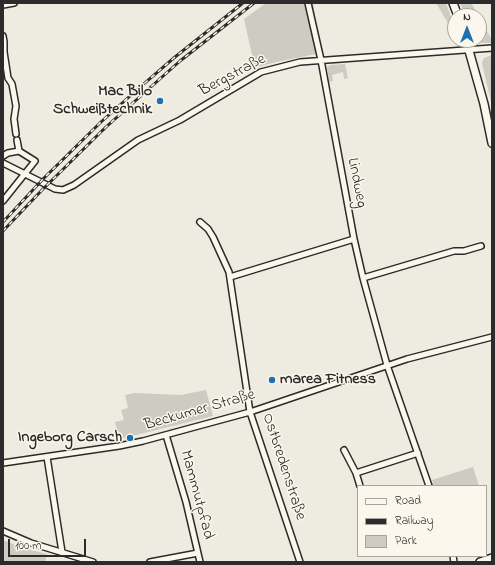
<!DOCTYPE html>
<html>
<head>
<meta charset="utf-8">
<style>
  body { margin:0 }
  #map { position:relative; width:495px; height:565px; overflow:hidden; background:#eeebe0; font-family:"Indie Flower",sans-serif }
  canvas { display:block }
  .frame { position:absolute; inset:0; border:4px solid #2b2b2b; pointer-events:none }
  .legend { position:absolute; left:357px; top:485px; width:130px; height:72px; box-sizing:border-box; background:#fbf7ec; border:1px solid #a8a59f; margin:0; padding:5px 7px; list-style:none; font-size:12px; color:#2b2b2b }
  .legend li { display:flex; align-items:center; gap:8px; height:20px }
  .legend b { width:20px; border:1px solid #a8a59f }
  .north { position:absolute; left:447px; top:8px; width:40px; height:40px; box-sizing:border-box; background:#fbf7ec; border:1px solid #a8a59f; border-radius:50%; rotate:0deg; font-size:11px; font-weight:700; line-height:16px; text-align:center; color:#2b2b2b }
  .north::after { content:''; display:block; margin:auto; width:14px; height:18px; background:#1f6fb2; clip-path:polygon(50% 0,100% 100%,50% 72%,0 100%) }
  .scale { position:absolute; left:8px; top:539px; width:78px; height:18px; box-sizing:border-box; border:2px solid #2b2b2b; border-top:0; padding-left:5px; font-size:12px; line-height:14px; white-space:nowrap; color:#2b2b2b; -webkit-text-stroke:3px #fbf7ec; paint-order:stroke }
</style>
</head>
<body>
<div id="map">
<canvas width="495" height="565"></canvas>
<div class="frame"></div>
<ul class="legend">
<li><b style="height:5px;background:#fbf7ec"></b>Road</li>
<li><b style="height:5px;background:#2b2b2b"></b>Railway</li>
<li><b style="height:11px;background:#cecbc2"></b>Park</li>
</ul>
<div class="north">N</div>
<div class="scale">100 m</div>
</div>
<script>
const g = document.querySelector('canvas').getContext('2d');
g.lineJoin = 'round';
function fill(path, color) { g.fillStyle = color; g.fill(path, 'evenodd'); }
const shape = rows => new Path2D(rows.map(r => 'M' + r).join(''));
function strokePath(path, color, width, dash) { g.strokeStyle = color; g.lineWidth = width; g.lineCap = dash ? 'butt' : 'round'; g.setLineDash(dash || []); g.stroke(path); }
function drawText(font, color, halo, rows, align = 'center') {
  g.font = font + ' "Indie Flower",sans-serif'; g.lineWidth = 3; g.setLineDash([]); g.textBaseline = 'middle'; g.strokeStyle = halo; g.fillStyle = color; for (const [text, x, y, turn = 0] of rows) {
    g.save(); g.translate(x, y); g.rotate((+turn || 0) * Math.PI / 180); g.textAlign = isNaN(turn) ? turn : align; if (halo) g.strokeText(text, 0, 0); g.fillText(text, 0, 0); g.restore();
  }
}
fill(shape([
  [266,3,313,3,321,53,276,62,255,68,244,19],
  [436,3,446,3,455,29,455,40,457,40,453,43,455,35],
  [460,3,471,3,479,16,466,16],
  [479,17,492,40,492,43,478,43,477,40,479,40],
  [492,55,492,106,482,63,484,58],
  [345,64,348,78,344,79,343,72,332,75,333,81,329,82,327,67,331,65],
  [206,390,213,416,120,439,118,430,117,430,115,422,124,420,121,410,128,408,125,395,135,393,181,395],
  [473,467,479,486,434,486,432,480],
  [3,540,23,548,47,554,45,562,3,562]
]), '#cecbc2');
const minor = shape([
  [308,3,321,60,354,239,363,278,387,365,429,486],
  [3,5,14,3],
  [3,36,4,42,4,52,8,78,12,84,16,106,14,119,16,134],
  [17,140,19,151],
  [3,156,8,153,19,151,35,161,3,201],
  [3,163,55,189,63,190,74,185,138,140,180,120,261,72,300,62,492,48],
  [200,222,208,229,213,237,229,272,250,412,300,562],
  [230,277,354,239],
  [363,278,454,251,464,251,481,246],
  [166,435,186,502,200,562],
  [344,450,356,473],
  [47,457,62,552],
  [3,463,119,446,143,441,250,412,407,359,492,337],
  [360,486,356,473,418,453],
  [3,531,31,543,93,562],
  [453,556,454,562],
  [150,562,198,553]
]);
const major = shape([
  [453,3,458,16],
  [466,40,484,104,492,143],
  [480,562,492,558]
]);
strokePath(minor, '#2b2b2b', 8);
strokePath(major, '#2b2b2b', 10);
strokePath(minor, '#fbf7ec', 5);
strokePath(major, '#fbf7ec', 7);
const rail = shape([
  [3,222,44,178,101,122,139,88,175,57,243,3],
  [3,231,43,189,106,127,180,61,254,3]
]);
strokePath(rail, '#2b2b2b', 3);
strokePath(rail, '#fbf7ec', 1.5, [4.5]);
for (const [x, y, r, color] of [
  [160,101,4,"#1f6fb2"],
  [272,380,4,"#1f6fb2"],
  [130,438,4,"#1f6fb2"]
]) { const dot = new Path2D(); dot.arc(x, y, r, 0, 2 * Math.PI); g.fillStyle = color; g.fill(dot); strokePath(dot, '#fbf7ec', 1.5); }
drawText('16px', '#2b2b2b', '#fbf7ec', [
  ["Bergstraße",233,76,-28],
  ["Lindweg",356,183,79],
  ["Beckumer Straße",200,411,-16],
  ["Ostbredenstraße",283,467,72],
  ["Mammutpfad",196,495,75]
]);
drawText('bold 16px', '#2b2b2b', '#fbf7ec', [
  ["Mac Bilo",152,92],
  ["Schweißtechnik",152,110],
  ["marea Fitness",280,380,"left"],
  ["Ingeborg Carsch",122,438]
], 'right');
</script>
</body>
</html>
